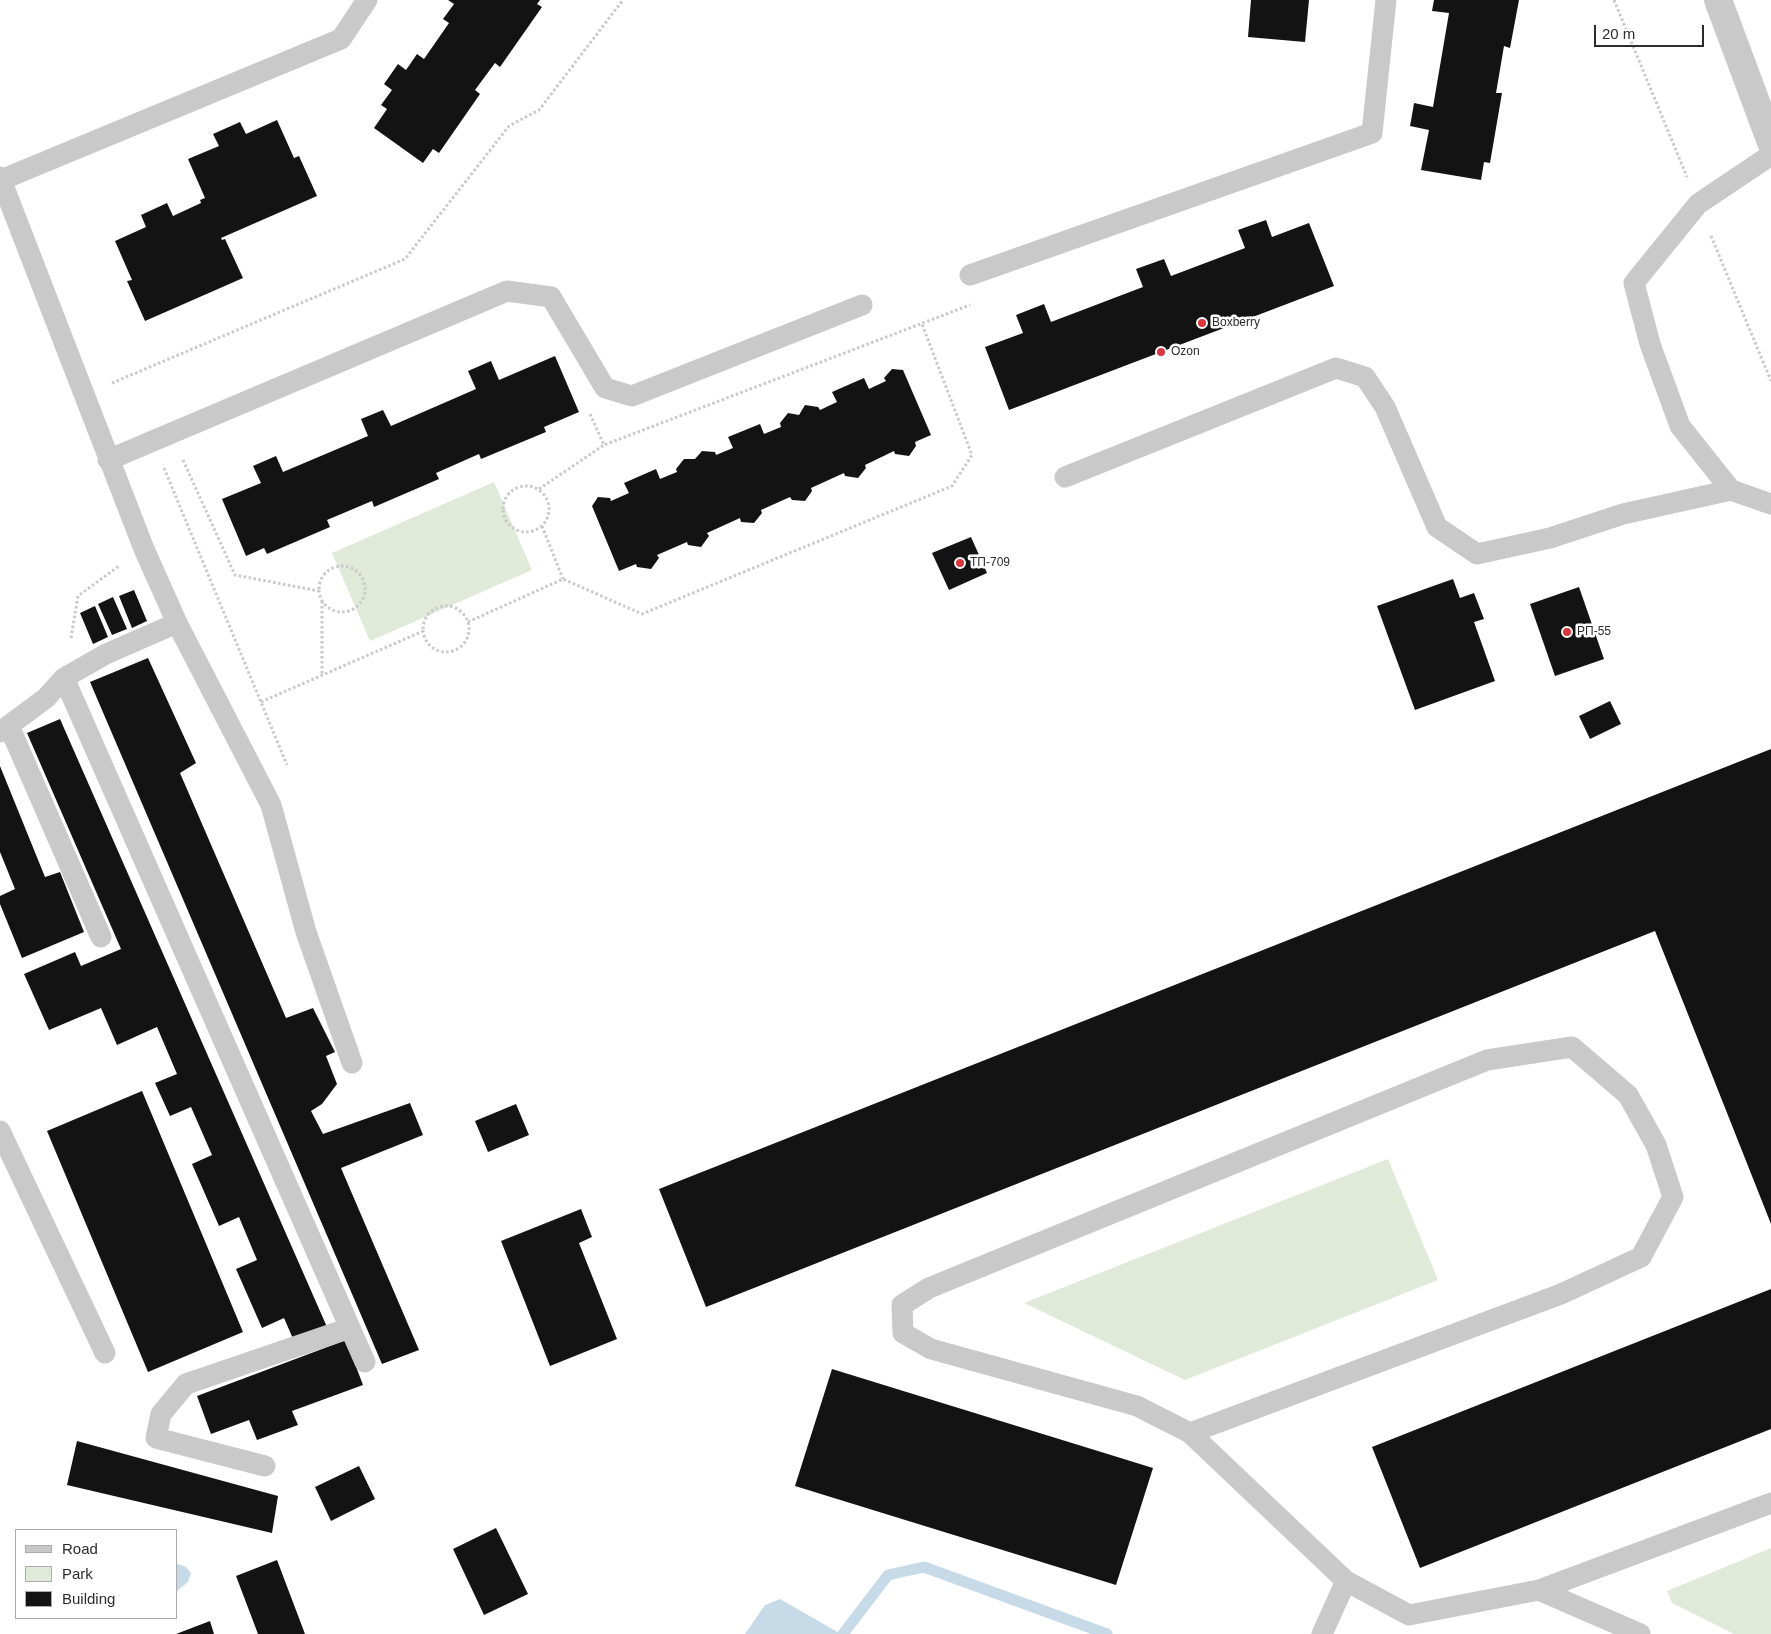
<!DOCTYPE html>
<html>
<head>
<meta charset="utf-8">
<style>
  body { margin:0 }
  #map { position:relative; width:1771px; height:1634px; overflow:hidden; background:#fff; font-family:Helvetica,sans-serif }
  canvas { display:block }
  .legend { position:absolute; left:15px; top:1529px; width:162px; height:90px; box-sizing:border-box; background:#fff; border:1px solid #ababab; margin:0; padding:6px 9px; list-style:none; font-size:15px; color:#2c2c2c }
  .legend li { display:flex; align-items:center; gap:10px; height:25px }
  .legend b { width:25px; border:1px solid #ababab }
  .scale { position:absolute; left:1594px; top:25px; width:110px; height:22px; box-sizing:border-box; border:2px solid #2c2c2c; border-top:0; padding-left:6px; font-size:15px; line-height:18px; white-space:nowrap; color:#2c2c2c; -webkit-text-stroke:4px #fff; paint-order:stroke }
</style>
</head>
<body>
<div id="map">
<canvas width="1771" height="1634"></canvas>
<ul class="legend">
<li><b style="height:6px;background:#c9c9c9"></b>Road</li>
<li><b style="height:14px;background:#e1e9d9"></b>Park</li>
<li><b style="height:14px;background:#131313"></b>Building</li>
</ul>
<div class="scale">20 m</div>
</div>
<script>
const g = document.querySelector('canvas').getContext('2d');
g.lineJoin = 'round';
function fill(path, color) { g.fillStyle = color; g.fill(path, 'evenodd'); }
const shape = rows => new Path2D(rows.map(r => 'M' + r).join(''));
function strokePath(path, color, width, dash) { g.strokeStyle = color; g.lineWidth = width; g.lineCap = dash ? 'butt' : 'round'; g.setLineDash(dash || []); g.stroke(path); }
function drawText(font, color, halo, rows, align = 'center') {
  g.font = font + ' Helvetica,sans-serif'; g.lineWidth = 5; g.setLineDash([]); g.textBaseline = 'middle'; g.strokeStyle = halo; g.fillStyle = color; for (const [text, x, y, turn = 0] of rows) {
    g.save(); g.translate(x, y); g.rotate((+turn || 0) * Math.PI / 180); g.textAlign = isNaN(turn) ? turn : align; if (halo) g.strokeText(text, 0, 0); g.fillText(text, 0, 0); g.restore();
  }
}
fill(shape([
  [494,482,532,570,370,641,332,553],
  [1388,1159,1438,1280,1185,1380,1024,1303],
  [1771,1548,1771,1634,1734,1634,1672,1603,1667,1591]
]), '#e1e9d9');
fill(shape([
  [176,1563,186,1567,191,1573,188,1582,176,1592],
  [780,1599,841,1634,745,1634,765,1605]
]), '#c6dae8');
strokePath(shape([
  [843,1634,888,1575,924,1567,1107,1634]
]), '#c6dae8', 11);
fill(shape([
  [448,0,540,0,537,4,542,7,500,67,495,63,475,90,480,94,439,153,433,149,423,163,374,128,387,109,381,105,392,90,384,84,398,64,406,70,417,54,424,59,449,23,443,19,454,4],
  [1251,0,1309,0,1305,42,1248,37],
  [1434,0,1519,0,1510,48,1504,46,1496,93,1502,93,1490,163,1484,162,1481,180,1421,170,1429,130,1410,126,1412,115,1414,103,1433,107,1449,13,1432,11],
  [277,120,294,158,299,156,317,196,221,238,222,240,225,239,243,278,145,321,127,281,132,280,115,241,146,227,141,215,167,203,173,216,201,203,200,200,205,198,188,159,219,146,213,134,240,122,246,134],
  [1266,220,1272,237,1309,223,1334,286,1009,410,985,347,1023,333,1016,315,1044,304,1051,322,1143,287,1136,269,1164,259,1171,276,1245,248,1238,230],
  [555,356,579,412,544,427,546,432,481,459,479,454,436,473,439,479,374,507,372,501,327,520,330,527,267,554,264,548,246,556,222,499,261,483,253,466,276,456,283,472,368,436,361,419,383,410,391,426,476,389,468,371,491,361,499,380],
  [892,369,903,370,931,435,915,442,916,446,909,456,895,454,894,451,865,465,866,468,858,478,845,476,844,473,811,488,812,491,805,501,792,500,790,497,761,510,762,513,754,523,741,522,740,518,707,533,709,536,701,547,688,545,687,542,657,555,659,558,651,569,637,567,636,564,619,571,592,506,598,497,610,498,611,501,629,493,624,483,656,469,660,479,677,472,676,469,684,459,695,459,702,451,715,452,716,455,733,448,728,437,760,424,764,434,781,427,780,423,788,413,799,415,805,405,818,407,820,410,837,402,832,392,864,378,869,389,886,381,884,378],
  [971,537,987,573,949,590,932,553],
  [1453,579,1460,598,1474,593,1484,619,1474,622,1495,681,1415,710,1377,606],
  [1579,587,1604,659,1555,676,1530,604],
  [134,590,147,621,132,628,119,596],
  [113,597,127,629,112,635,98,604],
  [95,606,108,637,93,644,80,613],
  [148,658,196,763,180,773,286,1018,313,1008,335,1052,326,1056,337,1084,322,1104,311,1111,323,1134,410,1103,423,1135,341,1168,419,1350,382,1364,90,682],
  [1610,701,1621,724,1590,739,1579,716],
  [60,719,327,1327,294,1341,284,1318,262,1328,236,1269,257,1260,239,1217,219,1226,192,1164,212,1155,191,1107,170,1116,155,1083,177,1074,157,1027,117,1045,101,1008,49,1030,24,974,75,952,81,966,121,949,27,733],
  [1771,749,1771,1224,1655,931,706,1307,659,1189],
  [0,766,45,877,60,872,84,932,22,958,0,904,0,896,15,889,0,852],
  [142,1091,243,1332,148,1372,47,1131],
  [516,1104,529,1135,488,1152,475,1121],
  [581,1209,592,1237,579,1243,617,1339,550,1366,501,1241],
  [1771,1289,1771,1429,1420,1568,1372,1447],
  [346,1340,363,1385,292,1411,298,1425,257,1440,249,1420,211,1434,197,1396],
  [832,1369,1153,1468,1116,1585,795,1486],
  [77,1441,278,1496,272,1533,67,1485],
  [359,1466,375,1499,331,1521,315,1487],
  [496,1528,528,1594,484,1615,453,1549],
  [277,1560,305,1634,258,1634,236,1576],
  [210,1621,214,1634,176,1634]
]), '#131313');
strokePath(shape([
  [1614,0,1687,177],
  [1711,236,1771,381],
  [112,383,405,259,509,126,539,110,623,0],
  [590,414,604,445,970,305],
  [183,460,235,575,319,591],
  [164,468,287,765],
  '503 509a23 23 0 1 1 46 0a23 23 0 1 1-46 0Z',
  [539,489,604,445],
  [542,526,563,579],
  '319 589a23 23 0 1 1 46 0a23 23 0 1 1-46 0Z',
  [322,601,322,675],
  '423 629a23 23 0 1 1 46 0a23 23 0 1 1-46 0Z',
  [468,622,563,579,642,614,952,486,972,455,922,324],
  [71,638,78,596,119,566],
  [261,702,423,631]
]), '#c9c9c9', 3, [2.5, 2.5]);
strokePath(shape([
  [1771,155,1698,204,1634,283,1650,344,1680,426,1731,490,1771,504],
  [0,177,144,549,177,623,271,805,306,932,352,1063],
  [1,180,341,39,367,0],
  [970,275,1372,133,1386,0],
  [108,460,507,291,551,297,605,388,632,396,862,305],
  [1065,477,1336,368,1365,377,1385,407,1437,527,1477,554,1550,538,1623,514,1731,490],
  [64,678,365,1362],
  [9,726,101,937],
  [0,732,46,698,64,678,106,654,177,623],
  [0,1131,105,1353],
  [1190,1433,1561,1294,1641,1257,1673,1197,1656,1145,1628,1095,1572,1047,1487,1060,929,1288,902,1305,903,1333,931,1349,1137,1406,1190,1433,1346,1581,1409,1615,1539,1590,1640,1634],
  [265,1466,156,1438,161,1414,186,1384,350,1328],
  [1539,1590,1771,1503],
  [1322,1634,1346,1581]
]), '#c9c9c9', 21);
strokePath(shape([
  [1718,0,1771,142]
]), '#c9c9c9', 28);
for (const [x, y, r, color] of [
  [1202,323,5,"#da363d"],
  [1161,352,5,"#da363d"],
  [960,563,5,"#da363d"],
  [1567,632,5,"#da363d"]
]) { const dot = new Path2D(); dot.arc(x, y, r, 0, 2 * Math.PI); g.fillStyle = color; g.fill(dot); strokePath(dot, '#fff', 2); }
drawText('12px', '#2c2c2c', '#fff', [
  ["Boxberry",1212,323],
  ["Ozon",1171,352],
  ["ТП-709",970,563],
  ["РП-55",1577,632]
], 'left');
</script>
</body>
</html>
